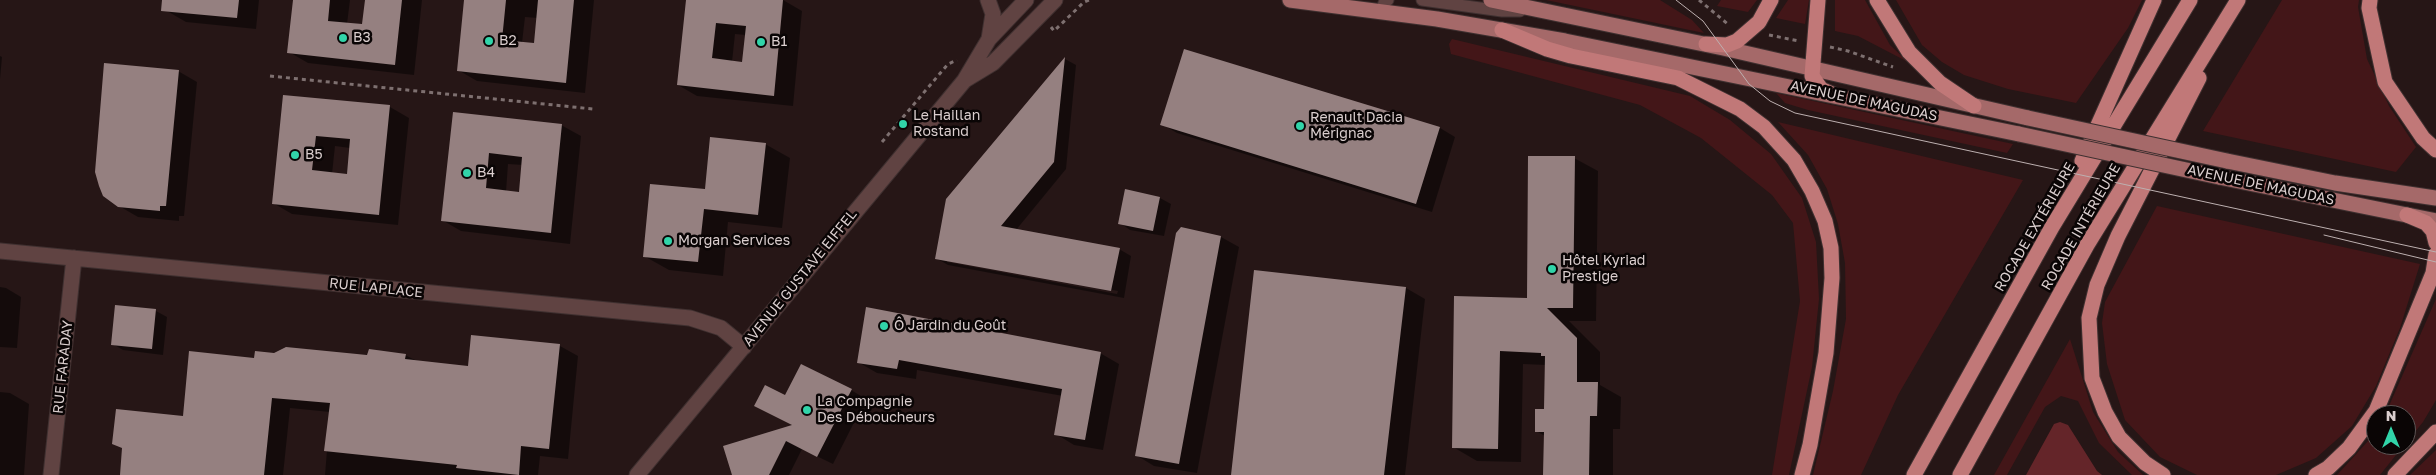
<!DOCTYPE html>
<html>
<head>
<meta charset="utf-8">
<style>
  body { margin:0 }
  #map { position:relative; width:2436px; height:475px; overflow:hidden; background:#261616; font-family:"Golos Text",sans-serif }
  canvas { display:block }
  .north { position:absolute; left:2366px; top:405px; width:50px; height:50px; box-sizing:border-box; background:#0a0505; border:1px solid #5d5555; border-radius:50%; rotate:0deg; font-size:14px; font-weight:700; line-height:20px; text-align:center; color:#dacece }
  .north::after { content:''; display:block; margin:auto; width:18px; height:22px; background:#31d4a9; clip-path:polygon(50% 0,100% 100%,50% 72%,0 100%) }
</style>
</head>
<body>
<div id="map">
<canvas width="2436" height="475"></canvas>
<div class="north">N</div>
</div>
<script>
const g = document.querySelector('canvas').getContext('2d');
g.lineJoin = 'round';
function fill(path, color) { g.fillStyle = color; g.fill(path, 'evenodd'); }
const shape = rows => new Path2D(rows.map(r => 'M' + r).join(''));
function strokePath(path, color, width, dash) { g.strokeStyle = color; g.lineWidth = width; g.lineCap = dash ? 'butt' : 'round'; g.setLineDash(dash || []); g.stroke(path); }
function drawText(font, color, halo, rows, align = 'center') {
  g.font = font + ' "Golos Text",sans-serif'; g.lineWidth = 5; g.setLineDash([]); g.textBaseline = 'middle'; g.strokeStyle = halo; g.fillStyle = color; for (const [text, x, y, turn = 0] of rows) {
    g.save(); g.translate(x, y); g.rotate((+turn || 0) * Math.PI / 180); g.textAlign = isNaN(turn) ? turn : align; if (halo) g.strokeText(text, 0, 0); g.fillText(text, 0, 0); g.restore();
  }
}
fill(shape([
  [1546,0,1660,0,1692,20,1704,33],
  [1721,0,1757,0,1748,12,1717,6],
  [1788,0,1809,0,1805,24,1776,18],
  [1835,0,1865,0,1890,45,1908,62,1858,36,1835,31],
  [1896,0,2142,0,2128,28,2076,103,2008,89,1964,75,1942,62,1922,45],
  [2282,0,2359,0,2358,7,2367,59,2389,106,2416,147,2396,172,2203,131],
  [1452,39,1690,96,1730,120,1771,154,1802,198,1816,242,1819,299,1812,367,1789,475,1772,475,1800,301,1793,223,1772,195,1701,138,1640,105,1451,54,1449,44],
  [1776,93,2013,144,2007,153,1808,110,1785,103],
  [1778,122,2023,180,1898,395,1861,475,1813,475,1833,391,1846,319,1845,263,1838,224,1827,189,1808,155],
  [2157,206,2420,264,2400,328,2376,386,2352,426,2316,458,2276,475,2197,475,2160,457,2125,420,2107,364,2102,323,2105,302],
  [2436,299,2436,400,2423,422,2406,443,2406,415,2385,415],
  [2070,339,2093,412,2118,452,2143,475,2132,475,2099,443,2078,401,2061,396,2045,407,2007,475,1994,475],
  [2376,429,2376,445,2404,445,2380,475,2337,475,2369,440],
  [2436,450,2436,475,2410,475]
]), '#431618');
fill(shape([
  [2060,422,2068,425,2097,471,2102,475,2026,475,2054,424]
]), '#642529');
fill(shape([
  [168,0,259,0,256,29,186,22,167,11],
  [294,0,350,0,347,24,363,26,366,0,363,0,422,0,414,75,308,63,289,52],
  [465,0,594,0,585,93,477,81,458,70],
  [525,17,538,18,535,45,522,43],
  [688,0,783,0,802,11,793,106,697,96,678,85],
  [735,34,746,35,743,63,732,62],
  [1185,50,1440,128,1455,137,1432,212,1177,133,1162,124],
  [0,56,2,57,0,79],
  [1065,59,1076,65,1066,169,1016,230,1119,249,1131,256,1124,298,948,265,936,258,947,200],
  [947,260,1118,291,1117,294,947,262],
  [178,71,197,82,184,216,179,216,179,221,138,217,119,206],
  [284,96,390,107,409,118,398,225,292,214,273,203],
  [335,146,350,148,348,176,332,174],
  [454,113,561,125,581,136,570,244,461,231,442,220],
  [508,164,523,165,520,194,506,192],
  [765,144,790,158,782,228,728,222,723,276,669,270,644,256,706,190],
  [1574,158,1598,171,1596,321,1569,321,1600,352,1600,385,1621,397,1620,429,1613,429,1613,475,1544,475,1545,436,1536,431,1545,411,1546,365,1523,364,1521,462,1477,461,1453,447,1455,297,1528,299],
  [1126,191,1160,198,1171,204,1164,236,1130,230,1120,223],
  [1221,237,1239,247,1197,473,1154,466,1136,455],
  [0,287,6,288,21,297,17,348,0,347],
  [1406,288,1425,299,1405,475,1232,475],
  [116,306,156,311,167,317,163,355,123,350,113,344],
  [867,309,1100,353,1119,364,1103,450,1074,445,1056,434,1063,396,917,370,916,379,877,373,858,362],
  [472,336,560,346,578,356,568,459,540,456,538,475,325,475,330,412,290,408,283,475,121,475,184,417,255,359,275,354,405,355,417,361,469,367],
  [851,390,866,399,833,464,802,449,789,475,733,475,794,426,786,397],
  [0,392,10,393,29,404,24,475,0,475]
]), '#0007');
fill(shape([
  [162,0,239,0,237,18,161,11],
  [293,0,330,0,328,21,362,24,365,0,402,0,395,65,287,53],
  [464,0,506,0,502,40,534,43,538,0,574,0,566,83,457,71],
  [686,0,783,0,774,96,677,85],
  [716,23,746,26,742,62,712,58],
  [1184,49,1440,127,1416,204,1160,125],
  [1065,57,1054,162,1001,226,1120,248,1111,291,935,259,946,199],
  [104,63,179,70,166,206,160,206,160,211,118,207,103,196,99,186,95,172],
  [283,95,390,105,379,215,272,204],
  [316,136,350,139,347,174,312,170],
  [453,112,562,124,551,233,441,221],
  [489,153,522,157,519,192,486,188],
  [710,137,766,143,758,215,704,209,698,262,643,257,650,184,705,189],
  [1528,156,1575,156,1573,308,1547,308,1577,338,1577,382,1598,382,1597,416,1590,416,1589,475,1543,475,1544,432,1535,432,1535,409,1544,409,1545,356,1541,356,1541,353,1500,351,1498,449,1452,448,1454,296,1527,298],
  [1125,189,1160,197,1153,231,1118,224],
  [1181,227,1221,236,1179,464,1135,456,1176,233],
  [1254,270,1406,287,1384,475,1231,475],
  [115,305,156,309,152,349,111,345],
  [866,307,1101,352,1085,440,1054,435,1062,389,899,360,897,369,857,363],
  [471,335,560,344,549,449,521,446,519,475,456,468,457,465,324,451,330,403,272,398,264,475,120,475,122,448,112,444,116,409,183,416,189,351,254,358,255,351,274,353,286,347,367,355,369,349,406,354,405,359,468,366],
  [801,364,852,389,817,457,786,441,769,475,732,475,723,446,792,425,754,406,765,385,785,395]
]), '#958080');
const service = shape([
  [1422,0,1502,11,1520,11],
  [1381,12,1384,3,1388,0]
]);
const minor = shape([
  [988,0,993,14,989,39],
  [965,80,993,63,1055,0],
  [0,251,690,318,721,328,744,347],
  [51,475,74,258],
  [637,475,964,81,989,39,1026,0]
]);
const primary = shape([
  [1290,0,1437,19,1565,41,2019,134],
  [1491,0,1723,48,2028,118],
  [2227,161,2335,183,2436,198],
  [2219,177,2436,221]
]);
const motorway = shape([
  [1818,0,1812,76,1821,89,1834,95],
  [1877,0,1909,52,1940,83,1974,106],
  [2370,0,2369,8,2385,82,2423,138,2436,150],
  [1502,30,1547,49,1571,56,1678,78,1740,109,1764,127,1794,160,1812,191,1825,221,1831,248,1832,278,1826,353,1810,445,1802,475],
  [1706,44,1727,45,1737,41,1759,22,1771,0],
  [2082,161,2154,0],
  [2407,215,2426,223,2433,231,2436,243],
  [1914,475,2052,227,2190,0],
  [1960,475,2087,245,2238,0],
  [2163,475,2145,463,2119,437,2105,412,2092,378,2089,318,2097,285,2118,236,2199,78],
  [2316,475,2328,468,2349,448,2376,411,2433,273,2436,254],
  [2395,475,2436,432]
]);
strokePath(service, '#3f3030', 13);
strokePath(minor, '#3f3030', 17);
strokePath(primary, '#3f3030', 17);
strokePath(motorway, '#3f3030', 17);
strokePath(shape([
  [1699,0,1729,25],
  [1051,27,1054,31,1084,2,1089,0],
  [1769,35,1799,41],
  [1830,47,1848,51,1893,67],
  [270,76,593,109],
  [882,142,948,64,957,60]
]), '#7e7070', 3, [4, 4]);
strokePath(service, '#604342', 11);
strokePath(minor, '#604342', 15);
strokePath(primary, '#a56969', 15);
strokePath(motorway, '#c17878', 15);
strokePath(shape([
  [1676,0,1703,21,1749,84,1770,101,1795,113,2436,252],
  [2324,235,2436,262]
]), '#bdb0b0', 1);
const primaryBridge = shape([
  [2028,118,2227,161],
  [2019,134,2219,177]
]);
strokePath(primaryBridge, '#3f3030', 17, []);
strokePath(primaryBridge, '#a56969', 15);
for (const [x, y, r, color] of [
  [343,38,5,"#31d4a9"],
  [489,41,5,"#31d4a9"],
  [761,42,5,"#31d4a9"],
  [903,124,5,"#31d4a9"],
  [1300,126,5,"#31d4a9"],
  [295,155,5,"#31d4a9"],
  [467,173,5,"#31d4a9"],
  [668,241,5,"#31d4a9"],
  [1552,269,5,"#31d4a9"],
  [884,326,5,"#31d4a9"],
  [807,410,5,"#31d4a9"]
]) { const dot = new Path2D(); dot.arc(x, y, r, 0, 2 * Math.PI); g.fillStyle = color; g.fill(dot); strokePath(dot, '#0a0505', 2); }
drawText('14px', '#dacece', '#0a0505', [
  ["B3",353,38],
  ["B2",499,41],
  ["B1",771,42],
  ["Le Haillan",913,116],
  ["Rostand",913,132],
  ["Renault Dacia",1310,118],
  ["Mérignac",1310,134],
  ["B5",305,155],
  ["B4",477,173],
  ["Morgan Services",678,241],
  ["Hôtel Kyriad",1562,261],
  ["Prestige",1562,277],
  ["Ô Jardin du Goût",894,326],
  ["La Compagnie",817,402],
  ["Des Déboucheurs",817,418]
], 'left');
drawText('14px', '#dacece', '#0a0505', [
  ["AVENUE DE MAGUDAS",1864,101,12],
  ["AVENUE DE MAGUDAS",2261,185,12],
  ["ROCADE EXTÉRIEURE",2035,227,-60],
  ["ROCADE INTÉRIEURE",2081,227,-60],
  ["AVENUE GUSTAVE EIFFEL",800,278,-51],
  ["RUE LAPLACE",376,288,6],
  ["RUE FARADAY",63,367,-84]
]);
</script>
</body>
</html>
